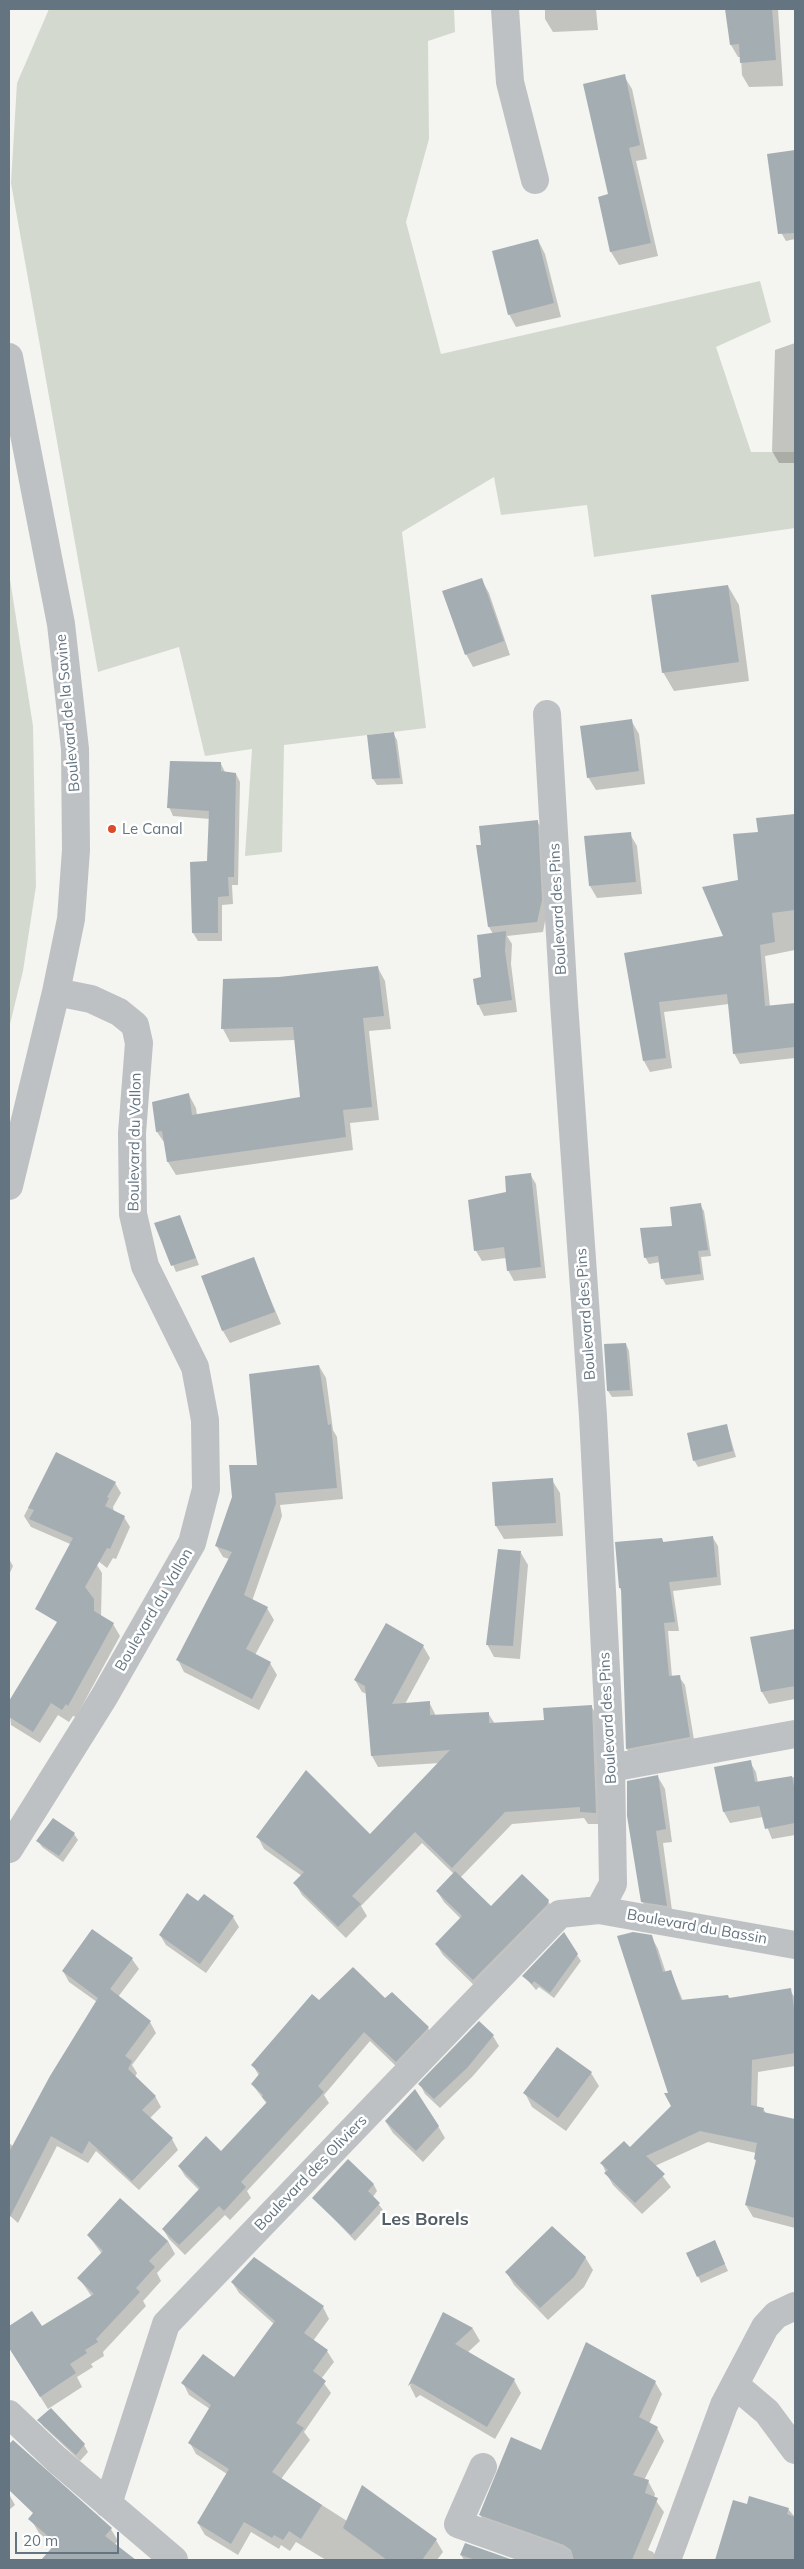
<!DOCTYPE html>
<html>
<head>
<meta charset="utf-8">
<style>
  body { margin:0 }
  #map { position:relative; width:804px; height:2569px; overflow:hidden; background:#f4f4f0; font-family:Mulish,sans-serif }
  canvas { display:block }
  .frame { position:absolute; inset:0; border:10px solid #647581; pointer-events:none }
  .scale { position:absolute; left:15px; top:2532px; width:104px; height:22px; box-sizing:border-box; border:2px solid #647581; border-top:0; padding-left:6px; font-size:15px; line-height:18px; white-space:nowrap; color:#647581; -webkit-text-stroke:4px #fff; paint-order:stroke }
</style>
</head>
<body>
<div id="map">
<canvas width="804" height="2569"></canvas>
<div class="frame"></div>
<div class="scale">20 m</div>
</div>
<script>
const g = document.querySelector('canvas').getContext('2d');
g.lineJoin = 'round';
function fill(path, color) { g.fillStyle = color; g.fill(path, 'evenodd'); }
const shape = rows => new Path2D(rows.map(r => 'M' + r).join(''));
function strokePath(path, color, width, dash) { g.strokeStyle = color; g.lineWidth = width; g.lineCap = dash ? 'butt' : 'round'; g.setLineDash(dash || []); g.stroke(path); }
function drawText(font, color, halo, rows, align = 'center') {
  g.font = font + ' Mulish,sans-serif'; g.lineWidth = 5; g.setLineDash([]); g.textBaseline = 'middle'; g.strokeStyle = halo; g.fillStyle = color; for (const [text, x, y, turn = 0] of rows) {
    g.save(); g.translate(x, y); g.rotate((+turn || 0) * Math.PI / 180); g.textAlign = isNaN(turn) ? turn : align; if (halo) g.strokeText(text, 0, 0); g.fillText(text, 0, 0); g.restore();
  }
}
fill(shape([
  [49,9,454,9,455,32,428,41,429,139,406,222,441,354,760,281,771,322,716,347,751,452,795,452,795,528,594,557,587,505,501,515,494,477,402,532,426,728,284,745,282,852,245,856,252,749,205,756,179,647,98,672,11,183,17,83],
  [9,573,33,726,36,886,23,971,9,1028]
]), '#d4d9d0');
fill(shape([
  [545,9,596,9,598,30,553,32,545,19],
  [728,9,778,9,783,86,749,87,742,75,741,57,738,57,731,45],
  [624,76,632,89,647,159,636,161,658,256,619,265,611,252,610,195],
  [795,151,795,239,786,241,779,229,769,155],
  [538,240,545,254,561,317,516,327,509,314],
  [795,343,795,463,779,463,772,451,775,350],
  [481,579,489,593,510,655,473,667,466,654],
  [728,586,739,605,749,681,674,691,663,672],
  [631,720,639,734,645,784,596,790,588,777],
  [393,733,397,740,403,784,377,785,373,779],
  [221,764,225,772,236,774,240,782,238,885,232,885,233,904,222,905,222,941,198,941,193,933,191,863,208,862,210,819,173,816,169,807],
  [537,821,543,831,547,911,543,932,507,936,512,944,511,964,517,1012,484,1016,478,1004,493,934,489,927,482,846],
  [630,834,637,846,642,894,597,898,590,886],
  [795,884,795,950,765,956,770,1007,794,1004,795,1006,795,1058,740,1064,734,1053,729,1004,664,1012,672,1068,650,1072,644,1061,626,954,725,937,704,889],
  [378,968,385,981,391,1029,369,1031,379,1120,350,1123,353,1150,176,1175,168,1162,166,1145,157,1132,189,1095,196,1108,197,1115,302,1098,295,1040,230,1042,223,1029,224,980,279,978],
  [530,1174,536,1184,546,1278,514,1281,508,1270,506,1258,482,1261,476,1251,469,1201,507,1193],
  [700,1205,704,1211,711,1256,701,1257,704,1280,666,1285,662,1278,660,1262,649,1264,645,1257,673,1227],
  [180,1217,199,1265,176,1272,156,1224],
  [253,1258,281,1324,230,1343,223,1331,203,1277],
  [626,1344,629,1351,633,1396,612,1397,608,1391],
  [319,1366,326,1378,333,1430,337,1437,343,1499,280,1505,282,1516,252,1601,267,1608,274,1620,255,1655,270,1663,277,1675,259,1710,184,1672,178,1660,229,1559,223,1557,216,1545,259,1467],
  [727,1426,736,1457,698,1467,694,1460],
  [56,1454,115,1483,121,1493,113,1507,114,1512,124,1517,130,1527,116,1559,113,1558,107,1568,84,1550,31,1527,24,1516],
  [552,1480,560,1493,563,1536,504,1539,496,1526],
  [713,1538,718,1546,721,1585,673,1591,679,1631,668,1631,672,1677,679,1677,685,1685,695,1746,632,1758,627,1749,622,1592,620,1588,662,1539,664,1543],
  [521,1553,528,1565,520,1659,494,1657,487,1644],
  [9,1559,13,1566,9,1575],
  [95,1562,102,1573,101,1616,113,1624,120,1636,76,1717,73,1716,69,1722,58,1715,40,1743,11,1725,9,1704],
  [386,1625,423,1646,430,1658,405,1704,429,1702,436,1716,488,1713,495,1724,545,1722,591,1706,598,1717,602,1824,588,1824,584,1818,512,1824,460,1878,491,1908,548,1901,555,1912,480,1991,443,1955,436,1944,461,1919,444,1902,437,1891,454,1874,422,1843,361,1906,367,1916,346,1938,302,1895,295,1883,302,1876,264,1849,258,1837,370,1836,440,1763,378,1767,372,1756,367,1694,362,1692,355,1680],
  [795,1630,795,1699,769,1704,762,1692,752,1638],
  [750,1762,756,1772,758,1783,795,1777,795,1835,772,1839,763,1817,730,1823,724,1812,716,1768],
  [658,1777,665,1789,672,1842,663,1843,673,1918,649,1914,642,1901],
  [74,1834,78,1840,63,1862,42,1847,38,1841],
  [198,1902,233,1917,239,1927,206,1973,166,1945,160,1935],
  [651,1936,658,1949,666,1973,671,1972,683,2001,729,1999,790,1990,795,1998,795,2066,758,2072,757,2107,763,2109,767,2114,795,2120,795,2228,753,2217,746,2205,757,2163,755,2159,756,2153,708,2142,655,2166,671,2187,642,2214,613,2185,606,2173,602,2163,630,2149,672,2106],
  [577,1955,581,1961,554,1998,539,1987,536,1990,524,1976],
  [132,1959,139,1969,118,1997,150,2022,156,2033,132,2065,137,2073,135,2077,155,2096,161,2107,149,2119,172,2139,178,2150,139,2190,96,2151,88,2163,57,2146,18,2223,9,2215,9,2143,13,2146,97,2002,69,1982,63,1971],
  [392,1993,428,2028,434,2038,402,2072,370,2041,324,2095,329,2103,247,2191,251,2198,230,2220,225,2215,185,2255,169,2239,163,2229,199,2190,185,2176,179,2166,221,2153,267,2104,252,2084,259,2076,253,2065,320,2002,385,2000],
  [493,2036,499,2046,472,2077,440,2108,425,2094,420,2084],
  [557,2049,591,2073,599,2086,566,2131,532,2107,525,2093],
  [386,2122,438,2126,445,2138,423,2162,393,2133],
  [348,2161,374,2185,377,2191,373,2197,383,2210,355,2241,314,2198],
  [88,2235,168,2241,175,2254,157,2273,161,2281,143,2301,146,2306,103,2352,104,2356,91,2364,93,2367,77,2377,82,2387,48,2409,9,2347,9,2328,32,2313,41,2328,92,2297,79,2278,102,2254],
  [718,2248,728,2271,701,2283,698,2276],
  [585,2257,593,2270,584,2287,548,2320,514,2285,507,2273],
  [232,2282,323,2307,329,2319,313,2341,327,2351,334,2362,321,2379,331,2393,304,2432,310,2440,281,2479,347,2521,363,2487,436,2540,443,2552,437,2560,326,2560,296,2542,290,2551,281,2545,279,2549,251,2532,238,2555,205,2535,198,2523,227,2474,196,2454,190,2443,210,2409,189,2395,183,2383,234,2379,274,2324,239,2293],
  [443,2314,473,2329,480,2341,467,2353,514,2380,521,2393,495,2439,420,2395,416,2398,410,2386],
  [655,2382,662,2394,649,2424,657,2428,664,2441,644,2480,648,2481,655,2494,654,2498,664,2512,648,2550,653,2552,658,2560,575,2560,488,2528,480,2515,541,2452],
  [39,2420,84,2445,88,2452,80,2461,43,2426],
  [9,2494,15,2505,9,2510],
  [748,2506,788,2509,795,2517,795,2560,719,2560,717,2556],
  [32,2521,111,2529,118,2541,114,2545,134,2560,59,2560,52,2549,55,2546,39,2533],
  [466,2545,510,2560,464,2560,461,2555]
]), '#0003');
fill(shape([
  [725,9,772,9,776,60,740,63,739,44,730,45],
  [625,74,640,145,629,148,651,243,610,252,598,197,608,194,583,84],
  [795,150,795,233,778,234,767,154],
  [538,239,554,303,508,315,492,251],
  [482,578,504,641,465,655,442,591],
  [728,585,739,662,662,673,651,595],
  [632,719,639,771,587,778,580,726],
  [394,732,400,778,372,779,367,735],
  [170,761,221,762,221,771,236,773,234,877,228,877,229,896,218,897,218,933,192,933,190,862,207,861,209,811,167,808],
  [795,814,795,910,772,913,775,942,760,945,765,1006,795,1003,795,1047,733,1054,727,994,659,1002,666,1058,643,1061,624,953,723,936,702,887,738,880,733,834,758,832,756,818],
  [538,820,542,900,537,922,488,927,476,845,481,845,479,826],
  [631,832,636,882,589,886,584,836],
  [506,931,505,951,512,1000,477,1005,473,979,481,977,477,935],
  [378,966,384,1016,363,1018,372,1107,343,1110,346,1137,167,1162,162,1131,156,1132,152,1102,189,1093,192,1115,300,1097,293,1027,221,1029,223,979,279,977],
  [531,1173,541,1267,507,1271,504,1247,474,1251,468,1200,506,1192,505,1176],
  [701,1203,708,1250,698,1251,701,1274,661,1279,658,1256,644,1258,640,1228,672,1226,670,1207],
  [180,1215,196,1258,171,1266,154,1223],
  [254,1257,275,1312,222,1331,201,1276],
  [626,1343,630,1390,607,1391,604,1344],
  [319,1365,328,1425,331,1424,337,1488,275,1493,276,1503,244,1595,268,1607,246,1649,271,1662,252,1699,176,1660,232,1552,215,1546,232,1497,229,1465,257,1465,249,1374],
  [727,1424,733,1451,693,1461,687,1433],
  [56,1452,116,1482,107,1497,109,1498,105,1506,125,1516,110,1549,107,1548,85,1587,94,1599,94,1611,114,1623,68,1706,66,1704,62,1710,51,1703,33,1732,9,1717,9,1701,57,1622,35,1609,73,1538,29,1519,34,1510,28,1508],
  [553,1478,556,1523,495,1526,492,1482],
  [713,1536,717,1577,669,1582,675,1622,664,1623,669,1676,680,1675,690,1737,626,1749,621,1588,619,1588,615,1542,662,1538,663,1542],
  [498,1549,521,1551,513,1646,486,1645],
  [386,1623,424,1645,392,1704,430,1701,430,1715,489,1712,489,1723,544,1720,543,1708,592,1705,596,1813,580,1812,580,1807,505,1812,452,1868,415,1832,352,1896,361,1904,338,1927,293,1883,304,1872,256,1837,306,1770,370,1834,450,1750,371,1756,365,1686,354,1680],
  [795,1629,795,1686,761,1692,750,1637],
  [751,1760,755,1782,792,1776,795,1791,795,1823,765,1829,758,1801,759,1806,723,1812,714,1767],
  [658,1775,666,1829,656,1831,667,1906,641,1902,627,1816,627,1781],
  [53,1818,75,1833,59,1856,36,1841],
  [455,1871,491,1906,522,1874,549,1900,547,1905,473,1980,435,1944,462,1916,436,1891],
  [187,1893,198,1901,204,1894,234,1916,200,1964,159,1935],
  [92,1929,133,1958,110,1989,151,2021,125,2056,132,2061,128,2069,156,2096,142,2110,173,2138,132,2181,89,2141,82,2154,51,2136,9,2219,9,2152,50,2076,98,1998,62,1971],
  [564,1932,578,1954,550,1993,534,1981,532,1984,522,1976],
  [633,1932,652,1935,663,1972,671,1970,681,2000,728,1995,729,1998,791,1988,795,2015,795,2053,752,2060,751,2105,764,2108,763,2112,795,2119,795,2218,745,2205,756,2160,754,2159,757,2143,700,2131,646,2156,665,2174,635,2203,604,2173,608,2170,600,2163,624,2141,630,2147,671,2106,664,2093,668,2093,617,1936],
  [353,1967,385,1998,392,1992,429,2027,396,2062,364,2032,318,2086,324,2092,241,2182,246,2187,224,2211,219,2206,179,2245,162,2229,200,2188,178,2166,206,2136,221,2151,267,2102,262,2097,263,2095,251,2084,260,2073,251,2065,312,1994,319,2000],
  [479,2021,494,2035,467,2068,434,2099,418,2084],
  [557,2047,592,2072,558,2118,523,2093],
  [415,2089,439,2126,416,2151,385,2121],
  [348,2159,374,2184,368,2191,380,2203,351,2235,312,2198],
  [120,2198,168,2241,149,2261,155,2267,136,2288,140,2292,96,2339,98,2342,85,2350,87,2353,70,2364,76,2373,40,2397,9,2348,9,2326,32,2311,42,2326,94,2294,77,2278,103,2251,87,2235],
  [552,2226,586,2257,574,2277,540,2308,505,2272],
  [715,2240,725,2264,697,2277,686,2253],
  [254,2257,324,2306,304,2333,328,2350,313,2371,326,2381,296,2423,304,2428,272,2472,322,2505,301,2539,289,2531,283,2540,274,2535,272,2538,244,2522,231,2544,197,2523,229,2469,188,2443,211,2405,181,2383,203,2354,234,2377,275,2321,231,2282],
  [443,2312,473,2328,455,2344,515,2379,487,2427,412,2383,408,2386],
  [586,2342,656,2381,639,2417,658,2427,633,2475,649,2480,645,2493,658,2498,632,2560,574,2560,571,2550,564,2545,479,2515,511,2437,541,2450],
  [51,2408,85,2444,76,2455,37,2420],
  [13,2440,112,2528,105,2536,136,2560,41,2560,56,2543,28,2519,33,2513,9,2490,9,2444],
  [362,2485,437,2539,422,2560,387,2560,343,2528],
  [749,2496,789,2508,787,2514,795,2517,795,2560,715,2560,733,2500,747,2504],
  [465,2543,513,2560,476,2560,460,2555]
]), '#a4adb2');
strokePath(shape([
  [505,9,510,82,535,180],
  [9,357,61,624,75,749,76,850,71,919,56,992,9,1186],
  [547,714,564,1003,593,1416,611,1768,613,1884,599,1910],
  [611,1768,795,1734],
  [9,1849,104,1697,192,1543,206,1489,205,1420,195,1367,145,1266,133,1214,132,1133,139,1043,135,1025,119,1012,91,999,56,992],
  [735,2385,767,2412,795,2450],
  [9,2414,56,2459,174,2560],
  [483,2467,458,2524,559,2560],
  [108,2504,166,2324,560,1914,599,1910,795,1945],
  [667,2560,724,2405,765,2327,776,2315,795,2306]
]), '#bdc1c4', 28);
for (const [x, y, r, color] of [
  [112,829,5,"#de4a27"]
]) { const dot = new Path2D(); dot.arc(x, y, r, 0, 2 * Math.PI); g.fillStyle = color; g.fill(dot); strokePath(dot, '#fff', 2); }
drawText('15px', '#647581', '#fff', [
  ["Boulevard de la Savine",68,713,-95],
  ["Boulevard des Pins",558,909,-93],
  ["Boulevard du Vallon",135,1142,-89],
  ["Boulevard des Pins",586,1314,-94],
  ["Boulevard du Vallon",154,1610,-60],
  ["Boulevard des Pins",608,1718,-93],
  ["Boulevard du Bassin",697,1927,10],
  ["Boulevard des Oliviers",311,2173,-46]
]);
drawText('15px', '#647581', '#fff', [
  ["Le Canal",122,829]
], 'left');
drawText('bold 18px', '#525e66', '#fff', [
  ["Les Borels",425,2220]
]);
</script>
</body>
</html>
